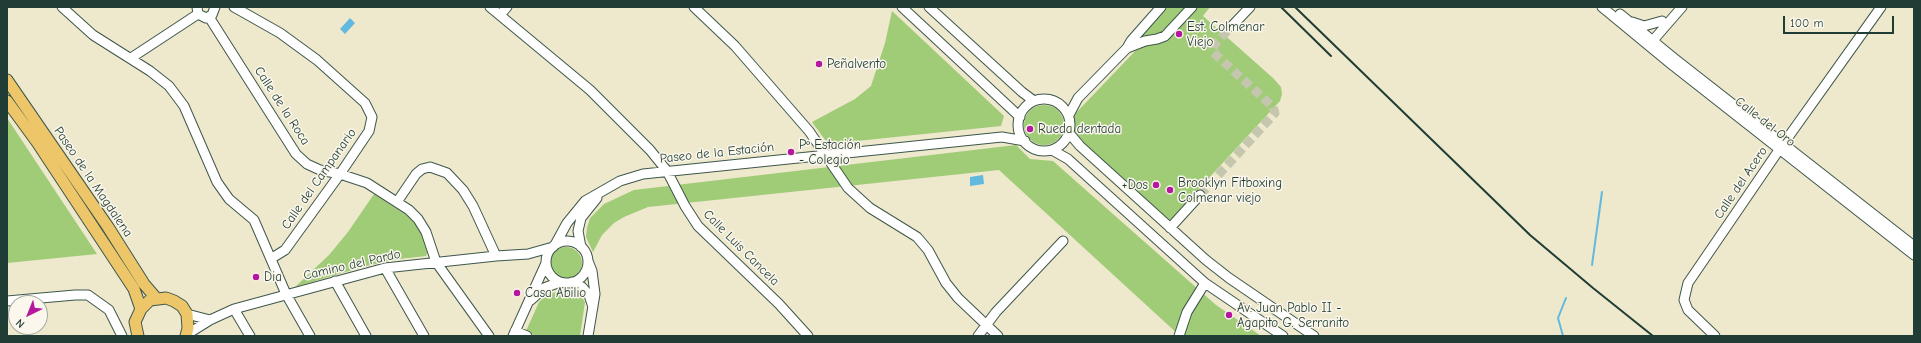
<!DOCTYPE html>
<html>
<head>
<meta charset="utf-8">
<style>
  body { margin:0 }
  #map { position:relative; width:1921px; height:343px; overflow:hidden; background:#eee8cd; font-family:"Comic Neue",sans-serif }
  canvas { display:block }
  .frame { position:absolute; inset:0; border:8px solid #1f3d34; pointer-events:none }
  .north { position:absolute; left:8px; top:295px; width:40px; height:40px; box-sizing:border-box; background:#fbf7ec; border:1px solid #a3ada2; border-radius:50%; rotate:223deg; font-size:11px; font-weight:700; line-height:16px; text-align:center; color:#1f3d34 }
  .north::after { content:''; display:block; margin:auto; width:14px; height:18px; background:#b5179e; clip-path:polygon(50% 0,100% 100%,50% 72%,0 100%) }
  .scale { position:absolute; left:1783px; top:16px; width:111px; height:18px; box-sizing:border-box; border:2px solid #1f3d34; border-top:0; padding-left:5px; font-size:12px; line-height:14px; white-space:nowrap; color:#1f3d34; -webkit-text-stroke:3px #fbf7ec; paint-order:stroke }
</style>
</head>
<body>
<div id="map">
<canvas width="1921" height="343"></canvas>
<div class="frame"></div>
<div class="north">N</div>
<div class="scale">100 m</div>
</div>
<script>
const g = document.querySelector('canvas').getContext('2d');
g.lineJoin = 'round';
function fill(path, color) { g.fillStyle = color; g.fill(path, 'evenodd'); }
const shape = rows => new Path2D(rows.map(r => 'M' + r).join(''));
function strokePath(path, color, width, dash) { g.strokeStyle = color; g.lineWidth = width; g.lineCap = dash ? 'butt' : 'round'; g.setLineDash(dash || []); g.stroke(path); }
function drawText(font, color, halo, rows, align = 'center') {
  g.font = font + ' "Comic Neue",sans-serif'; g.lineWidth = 3; g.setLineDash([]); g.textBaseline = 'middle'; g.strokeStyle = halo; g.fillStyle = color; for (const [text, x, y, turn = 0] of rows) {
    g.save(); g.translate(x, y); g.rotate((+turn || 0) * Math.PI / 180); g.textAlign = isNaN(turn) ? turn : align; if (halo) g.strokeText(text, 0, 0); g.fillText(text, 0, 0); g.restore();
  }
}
fill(shape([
  [1165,7,1188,7,1175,22,1158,34,1134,42],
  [1197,7,1210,7,1203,16,1273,78,1281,87,1282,94,1280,101,1170,220,1124,182,1075,135,1073,116,1139,47,1158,43,1168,39],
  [892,11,1004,116,1001,126,828,144,812,122,855,99,871,86,885,43],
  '1024 125a20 20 0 1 1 40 0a20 20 0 1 1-40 0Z',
  [7,118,97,254,7,263],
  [1016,145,1030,159,1053,161,1216,305,1261,336,1180,336,999,170,648,207,624,217,614,223,602,235,593,252,586,237,587,228,590,218,604,204,634,190],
  [374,194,414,220,421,230,428,252,426,256,399,259,362,267,295,287,329,255,348,232],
  '550 263a16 16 0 1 1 32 0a16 16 0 1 1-32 0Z',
  [557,292,574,293,581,296,585,302,580,336,536,336,526,331,539,302,547,294]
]), '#a0cb77');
fill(shape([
  [350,18,355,23,345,34,340,29],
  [983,175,984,184,970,186,970,177]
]), '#62b9df');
strokePath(shape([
  [1592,265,1602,192],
  [1563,336,1558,318,1566,298]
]), '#62b9df', 2);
strokePath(shape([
  [1200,195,1275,113,1273,107,1213,52,1215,44,1232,26]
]), '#c5c6ae', 9, [9, 4.5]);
const minor = shape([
  [62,7,93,35,150,71,169,86,184,106,217,182,229,199,254,220,286,294,310,336],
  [197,7,198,14,206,18,212,15,215,7],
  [234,7,280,33,317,60,365,103,372,117,369,131,340,174,285,250,272,258],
  [490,7,590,90,650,150,667,171,685,206,698,226,779,304,808,336],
  [694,7,735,46,809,131,848,188,870,208,917,237,928,250,946,283,958,298,998,336],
  [902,7,1020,117],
  [929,7,1022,92,1034,101],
  [1602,7,1671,64,1914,255],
  [1620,14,1675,59,1914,246],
  [500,15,507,7],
  [209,17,296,154,307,164,320,170,340,174,367,183,409,210,418,219,426,232,436,262,489,336],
  [1632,22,1644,26,1662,21],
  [1232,26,1250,7],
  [1649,45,1682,7],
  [1127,48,1145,41,1157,39,1165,36,1192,7],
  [131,58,198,14],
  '1018 125a26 26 0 1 1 52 0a26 26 0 1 1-52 0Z',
  [1069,115,1078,98,1127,48,1131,41,1161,7],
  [1069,133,1080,146,1206,260,1229,278,1314,336],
  [1052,150,1068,159,1205,283,1283,336],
  [397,202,416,174,422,169,430,167,447,173,463,190,473,206,496,256],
  [1170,228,1200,195],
  '546 262a21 21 0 1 1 42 0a21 21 0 1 1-42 0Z',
  [555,245,567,223,585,201,620,181,643,174,1002,137,1025,141],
  [581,247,578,231,581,218,597,198],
  [588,261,592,271,595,294,588,336],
  [385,268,424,336],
  [335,281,366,336],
  [572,282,582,287,589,295,593,307],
  [531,300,544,288,560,282],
  [7,301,75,295,88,295,109,310,122,336],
  [234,309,250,336],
  [187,314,210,320],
  [515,331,527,336],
  [186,335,210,320,234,309,385,268,496,256,528,254,553,247],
  [513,336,546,263],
  [978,336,996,312,1063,241],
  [1179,336,1187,312,1205,283],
  [1715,336,1688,310,1684,300,1688,283,1779,150,1881,7]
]);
const major = shape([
  [7,80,108,227,144,284,156,298],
  [7,101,37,142,134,289,141,309],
  [138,336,135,322,141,309,150,300,166,298,174,301,182,306,187,314,188,328,186,336]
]);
strokePath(minor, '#3e574b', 11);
strokePath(major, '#3e574b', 13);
strokePath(minor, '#fff', 9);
strokePath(major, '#ecc669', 11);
strokePath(shape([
  [1281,7,1331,56],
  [1295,7,1530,235,1593,288,1653,336]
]), '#1f3d34', 2);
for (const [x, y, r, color] of [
  [1179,34,4,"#b5179e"],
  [819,64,4,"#b5179e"],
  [1030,129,4,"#b5179e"],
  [791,152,4,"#b5179e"],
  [1156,185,4,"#b5179e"],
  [1170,190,4,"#b5179e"],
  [256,277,4,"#b5179e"],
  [517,293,4,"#b5179e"],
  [1229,315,4,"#b5179e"]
]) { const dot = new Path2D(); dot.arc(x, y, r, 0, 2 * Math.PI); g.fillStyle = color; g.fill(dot); strokePath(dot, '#fbf7ec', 1.5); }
drawText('13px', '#1f3d34', '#fbf7ec', [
  ["Est. Colmenar",1187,27],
  ["Viejo",1187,42],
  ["Peñalvento",827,64],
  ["Rueda dentada",1038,129],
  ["Pº Estación",799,145],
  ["- Colegio",799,160],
  ["Brooklyn Fitboxing",1178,183],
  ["Colmenar viejo",1178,198],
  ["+Dos",1148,185,"right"],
  ["Dia",264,277],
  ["Casa Abilio",525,293],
  ["Av. Juan Pablo II -",1237,308],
  ["Agapito G. Serranito",1237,323]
], 'left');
drawText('13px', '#1f3d34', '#fbf7ec', [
  ["Calle de la Roca",282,106,57],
  ["Calle del Oro",1765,122,38],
  ["Paseo de la Estación",717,153,-6],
  ["Calle del Campanario",319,179,-55],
  ["Paseo de la Magdalena",93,182,56],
  ["Calle del Acero",1741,183,-56],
  ["Calle Luis Cancela",741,248,45],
  ["Camino del Pardo",352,265,-13]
]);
</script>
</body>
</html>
